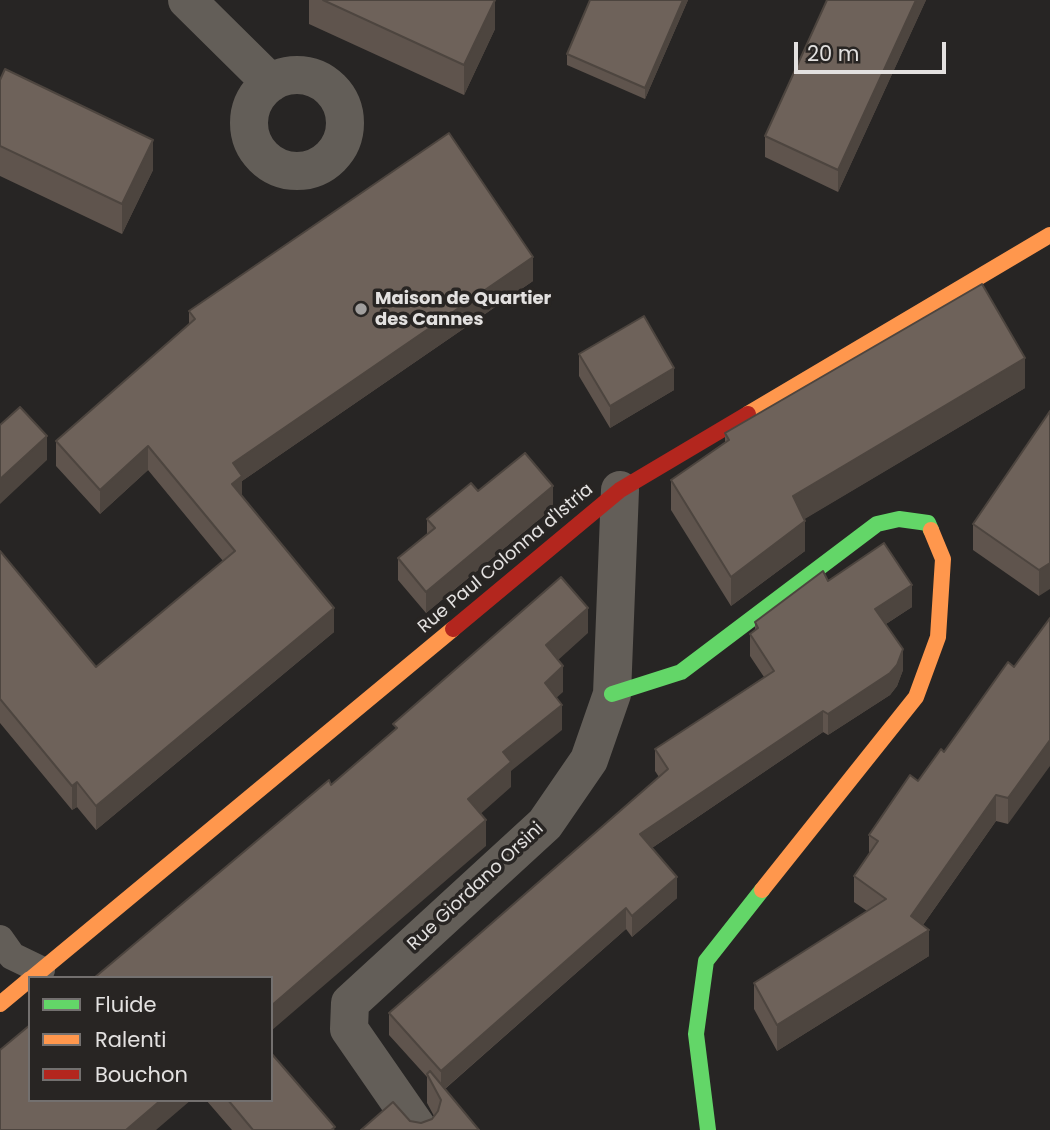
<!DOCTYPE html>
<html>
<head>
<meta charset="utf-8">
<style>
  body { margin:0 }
  #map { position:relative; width:1050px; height:1130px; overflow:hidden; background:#272524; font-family:Poppins,sans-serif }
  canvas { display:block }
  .legend { position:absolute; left:28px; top:976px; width:245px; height:126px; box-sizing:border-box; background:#282523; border:2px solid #73706f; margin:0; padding:9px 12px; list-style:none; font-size:21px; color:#e3e1e0 }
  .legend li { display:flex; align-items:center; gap:14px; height:35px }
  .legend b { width:35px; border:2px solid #73706f }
  .scale { position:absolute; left:794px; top:42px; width:152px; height:32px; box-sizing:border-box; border:4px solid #e3e1e0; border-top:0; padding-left:9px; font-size:21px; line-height:24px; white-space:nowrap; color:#e3e1e0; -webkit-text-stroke:5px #282523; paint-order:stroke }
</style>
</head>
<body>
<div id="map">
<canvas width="1050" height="1130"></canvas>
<ul class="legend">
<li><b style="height:9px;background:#63d668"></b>Fluide</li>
<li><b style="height:9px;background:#ff974d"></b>Ralenti</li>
<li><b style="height:9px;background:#b3261e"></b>Bouchon</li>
</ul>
<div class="scale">20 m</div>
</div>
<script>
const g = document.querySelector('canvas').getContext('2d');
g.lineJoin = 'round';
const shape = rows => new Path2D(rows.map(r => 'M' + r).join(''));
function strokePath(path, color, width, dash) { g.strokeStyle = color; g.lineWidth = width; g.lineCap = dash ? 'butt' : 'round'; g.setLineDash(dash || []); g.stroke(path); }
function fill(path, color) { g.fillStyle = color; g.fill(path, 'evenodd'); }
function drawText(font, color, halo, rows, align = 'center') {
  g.font = font + ' Poppins,sans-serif'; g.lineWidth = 7; g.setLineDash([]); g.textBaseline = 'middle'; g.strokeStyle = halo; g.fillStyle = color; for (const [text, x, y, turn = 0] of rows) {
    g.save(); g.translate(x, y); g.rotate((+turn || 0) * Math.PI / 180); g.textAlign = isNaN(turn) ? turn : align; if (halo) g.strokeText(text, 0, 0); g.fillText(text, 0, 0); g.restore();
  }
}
strokePath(shape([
  [0,939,12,956,41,970]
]), '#635e58', 28);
strokePath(shape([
  [187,0,271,83],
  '249 123a48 48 0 1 1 96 0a48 48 0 1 1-96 0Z',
  [419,1130,349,1029,350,1003,545,824,589,760,612,694,620,490]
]), '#635e58', 38);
strokePath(shape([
  [612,694,681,672,877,524,899,519,928,523,931,530],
  [708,1130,696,1034,706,961,762,890]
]), '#63d668', 16);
strokePath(shape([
  [748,414,1050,235],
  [762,890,916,697,938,637,943,559,931,530],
  [32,978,453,629],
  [0,1004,30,979]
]), '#ff974d', 16);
strokePath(shape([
  [453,629,620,490,748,414]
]), '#b3261e', 16);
fill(shape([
  [309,0,495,0,495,29,464,95,309,24],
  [590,0,688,0,645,99,567,65,567,54],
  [827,0,926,0,838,192,765,157,765,136],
  [0,80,153,170,122,234,0,176],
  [533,281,242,481,242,497,334,632,96,830,77,807,72,810,0,723,0,551,96,667,223,561,148,470,100,514,56,466,56,441,189,324,189,311],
  [579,354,674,390,610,428,579,376],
  [1025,388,804,519,805,551,731,606,671,510,671,480,725,442,725,433],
  [1050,411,1039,596,973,550,973,524],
  [478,491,553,508,426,613,398,580,398,558,427,534,427,519],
  [884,543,912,585,912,607,886,624,903,649,903,670,897,686,890,695,828,735,823,732,652,848,677,877,677,898,632,937,626,929,445,1089,479,1130,361,1130,393,1102,410,1121,421,1123,432,1119,434,1116,427,1103,427,1077,389,1035,389,1013,659,777,655,771,655,749,764,677,750,656,750,634,755,631,755,622,823,571,828,581],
  [1008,662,1008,824,996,821,923,925,929,956,777,1051,754,1009,754,983,867,911,854,902,854,876,869,854,869,835,944,752],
  [206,1100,271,1100,335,1130,232,1130]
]), '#5f544d');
fill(shape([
  [495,0,495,29,464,95,464,65],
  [683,0,688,0,645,99,645,88],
  [916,0,926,0,838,192,838,170],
  [153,140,153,170,122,234,122,204],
  [533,257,533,281,242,481,242,500,232,509,233,463],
  [1025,358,1025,388,793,526,793,496],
  [674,368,674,390,610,428,610,406],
  [47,436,47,460,0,504,0,479],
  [148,446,148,470,100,514,100,490],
  [553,486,553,508,426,613,426,592],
  [805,521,805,551,731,606,731,577],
  [1050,563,1050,589,1039,596,1039,570],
  [912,585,912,607,875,631,875,609],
  [334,608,334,632,96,830,96,806],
  [588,608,588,633,546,671,546,645],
  [903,649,903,670,897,686,890,695,828,735,828,714],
  [563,666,563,692,545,708,545,683],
  [562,705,562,730,511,771,511,787,468,825,468,799,503,752],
  [823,711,823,732,640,856,640,834],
  [1050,740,1050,766,1008,824,1008,798],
  [77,782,77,807,72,810,72,786],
  [996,795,996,821,913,939,929,930,929,956,777,1051,777,1025,911,916],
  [486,820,486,846,271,1031,271,1006],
  [677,877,677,898,632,937,632,916],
  [626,908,626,929,441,1092,441,1071],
  [161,1100,191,1100,156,1130,126,1130]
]), '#4d453f');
const building = shape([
  [323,0,495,0,464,65,323,0],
  [590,0,683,0,645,88,567,54,590,0],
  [827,0,916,0,838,170,765,136,827,0],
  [5,69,153,140,122,204,0,146,0,80,5,69],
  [449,133,533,257,233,463,242,476,232,484,334,608,96,806,77,782,72,786,0,699,0,551,96,667,235,551,148,446,100,490,56,441,195,319,189,311,449,133],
  [982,284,1025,358,793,496,805,521,731,577,671,480,729,440,725,433,982,284],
  [644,316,674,368,610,406,579,354,644,316],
  [20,407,47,436,0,479,0,425,20,407],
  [1050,411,1050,563,1039,570,973,524,1050,411],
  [525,453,553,486,426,592,398,558,435,528,427,519,471,483,478,491,525,453],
  [884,543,912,585,875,609,903,649,897,665,890,673,828,714,823,711,640,834,677,877,632,916,626,908,441,1071,389,1013,668,769,655,749,774,671,750,634,758,628,755,622,823,571,828,581,884,543],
  [561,577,588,608,546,645,563,666,545,683,562,705,503,752,511,762,468,799,486,820,271,1006,271,978,94,978,329,780,331,785,397,728,393,724,561,577],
  [1050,618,1050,740,1008,798,996,795,911,916,929,930,777,1025,754,983,886,899,854,876,878,841,869,835,910,775,918,781,941,749,944,752,1008,662,1014,667,1050,618],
  [30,1025,30,1100,161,1100,126,1130,0,1130,0,1050,30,1025],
  [271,1053,335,1127,331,1130,253,1130,228,1100,271,1100,271,1053],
  [430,1071,479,1130,361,1130,393,1102,410,1121,421,1123,432,1119,438,1111,441,1100,427,1074,430,1071]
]);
fill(building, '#6e625a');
strokePath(building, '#4d453f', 2);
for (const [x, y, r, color] of [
  [361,309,7,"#a19f9e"]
]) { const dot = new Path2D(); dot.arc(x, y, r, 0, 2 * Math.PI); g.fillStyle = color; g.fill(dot); strokePath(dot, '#282523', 2.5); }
drawText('bold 18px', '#e3e1e0', '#282523', [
  ["Maison de Quartier",375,299],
  ["des Cannes",375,320]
], 'left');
drawText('18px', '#e3e1e0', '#282523', [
  ["Rue Paul Colonna d'Istria",506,559,-40],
  ["Rue Giordano Orsini",476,887,-43]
]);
</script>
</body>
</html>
